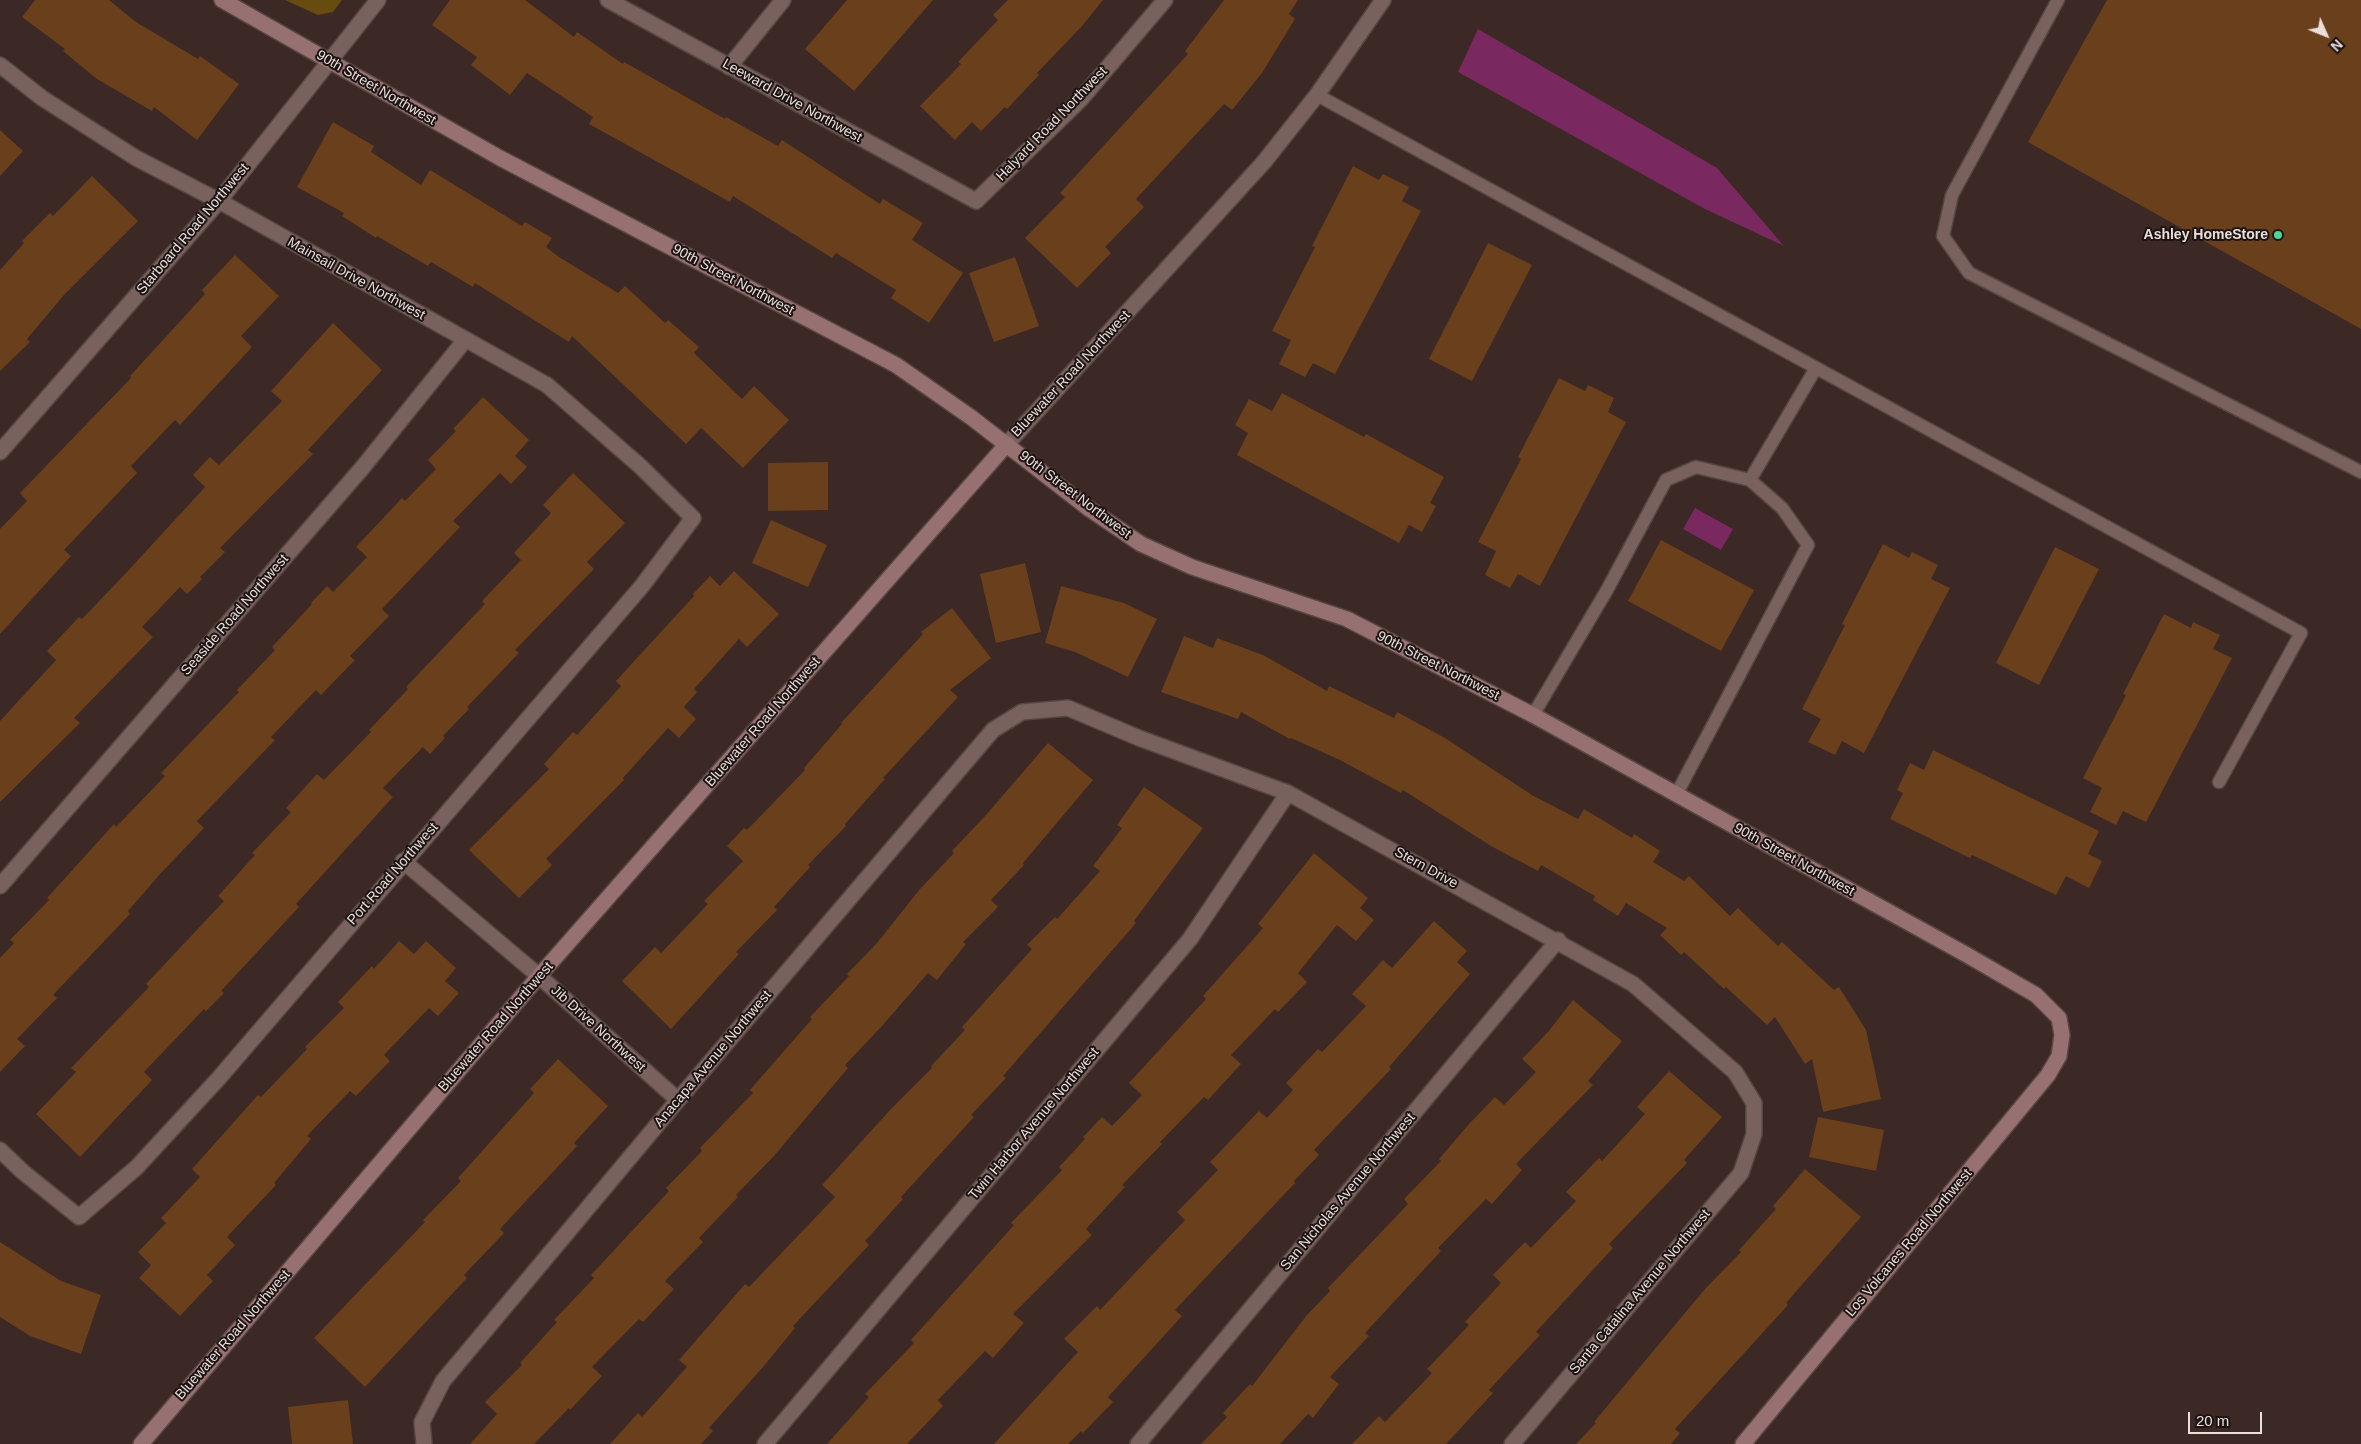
<!DOCTYPE html>
<style>
body{margin:0}
#map{position:relative;width:2361px;height:1444px;overflow:hidden;background:#3c2824;font-family:Helvetica,sans-serif}
canvas{display:block}
.north{position:absolute;left:2301px;top:10px;width:50px;height:50px;-webkit-text-stroke:4px #1c1412;paint-order:stroke;rotate:134deg;font-size:14px;font-weight:700;line-height:20px;text-align:center;color:#ebdedb}
.north::after{content:'';display:block;margin:auto;width:18px;height:22px;background:#ebdedb;clip-path:polygon(50% 0,100% 100%,50% 72%,0 100%)}
.scale{position:absolute;left:2188px;top:1412px;width:74px;height:22px;box-sizing:border-box;border:2px solid #ebdedb;border-top:0;padding-left:6px;font-size:15px;line-height:18px;white-space:nowrap;color:#ebdedb;-webkit-text-stroke:4px #1c1412;paint-order:stroke}
</style>
<div id="map">
<canvas width="2361" height="1444"></canvas>
<div class="north">N</div>
<div class="scale">20 m</div>
</div>
<script>
const ctx = document.querySelector('canvas').getContext('2d');
ctx.lineJoin = 'round';
function fillPath(path, color) { ctx.fillStyle = color; ctx.fill(path, 'evenodd'); }
const toPath = rows => new Path2D(rows.map(r => 'M' + r).join(''));
function strokePath(path, color, width, dash) { ctx.strokeStyle = color; ctx.lineWidth = width; ctx.lineCap = dash ? 'butt' : 'round'; ctx.setLineDash(dash || []); ctx.stroke(path); }
function write(font, color, halo, rows, align = 'center') {
  ctx.font = font + ' Helvetica,sans-serif'; ctx.lineWidth = 4; ctx.setLineDash([]); ctx.textBaseline = 'middle'; ctx.strokeStyle = halo; ctx.fillStyle = color; for (const [text, x, y, turn = 0] of rows) {
    ctx.save(); ctx.translate(x, y); ctx.rotate((+turn || 0) * Math.PI / 180); ctx.textAlign = isNaN(turn) ? turn : align; if (halo) ctx.strokeText(text, 0, 0); ctx.fillText(text, 0, 0); ctx.restore();
  }
}
const green = toPath([
 [285,0,342,0,333,12,318,15]
]);
const water = toPath([
 [1478,29,1717,168,1784,246,1705,209,1458,72],
 [1695,508,1733,529,1721,550,1683,529]
]);
const building = toPath([
 [35,0,109,0,136,22,198,59,200,56,239,84,197,140,154,107,152,111,97,79,63,51,65,49,22,17],
 [450,0,525,0,574,37,577,32,623,64,624,62,725,119,726,117,778,146,782,140,880,204,883,199,923,223,912,240,963,273,929,323,891,298,896,290,836,253,832,258,733,196,730,202,589,124,593,117,527,73,510,95,471,65,477,57,432,25],
 [847,0,933,0,854,91,805,49],
 [1008,0,1103,0,1082,26,1037,73,1039,75,1007,109,1005,107,981,131,972,122,955,140,920,106,961,64,958,62,998,20,993,15],
 [1224,0,1298,0,1289,14,1295,19,1262,73,1232,110,1224,104,1136,199,1144,207,1105,247,1111,253,1077,288,1025,238,1065,197,1060,193,1188,54,1185,51],
 [2107,0,2361,0,2361,329,2028,142],
 [333,122,374,146,371,152,421,185,430,170,522,226,525,222,552,238,546,247,559,257,618,293,625,286,665,323,668,320,699,347,694,353,742,399,754,386,789,420,743,468,701,428,686,444,572,336,569,342,475,283,473,287,431,262,428,266,377,236,376,238,342,216,344,213,297,187],
 [0,130,23,151,0,176],
 [1353,166,1379,180,1383,174,1409,187,1402,201,1421,211,1335,374,1313,363,1305,377,1279,364,1291,340,1272,331,1315,247,1312,246],
 [92,176,138,221,64,295,27,339,30,342,0,371,0,270,24,243,22,241,50,213,53,216],
 [1488,243,1532,265,1472,381,1429,359],
 [235,255,279,296,241,336,252,347,180,425,175,420,131,466,137,473,64,550,71,556,0,634,0,529,27,501,20,493,131,378,130,376,205,294,202,290],
 [1015,257,1039,326,994,342,969,273],
 [333,323,382,370,308,450,313,454,220,548,225,552,200,577,202,579,187,594,180,587,142,627,153,637,74,718,80,723,0,802,0,721,56,660,47,651,79,617,82,619,126,573,205,487,193,475,210,457,219,465,282,401,271,391],
 [1559,378,1585,391,1588,385,1614,398,1608,412,1626,422,1540,586,1518,574,1510,588,1485,575,1496,551,1478,542,1521,459,1518,457],
 [1282,393,1364,437,1366,434,1444,477,1430,503,1436,506,1422,532,1409,525,1399,543,1237,455,1248,433,1235,425,1249,399,1272,411],
 [483,397,529,440,515,456,527,467,511,484,500,473,453,521,460,527,382,609,389,616,350,656,355,660,321,695,316,690,271,737,275,740,197,821,204,828,161,873,128,911,130,914,53,995,57,998,17,1039,25,1046,0,1072,0,958,14,943,10,940,49,900,47,898,114,824,116,827,165,776,161,773,239,692,237,690,275,650,272,647,312,604,311,603,327,586,333,592,367,557,356,547,402,498,405,501,436,469,428,460,456,431,453,429],
 [828,462,828,510,768,511,768,463],
 [573,473,625,523,587,562,594,569,515,650,519,653,467,707,469,709,443,736,445,738,430,754,423,747,383,788,393,797,296,904,299,907,221,991,224,993,206,1011,204,1009,144,1072,152,1080,80,1157,36,1114,76,1072,71,1068,149,987,146,984,224,901,218,896,255,855,252,853,291,812,286,808,317,774,324,780,371,732,369,730,408,689,406,687,485,604,482,601,521,560,514,553,551,513,543,505],
 [771,520,827,545,808,587,752,563],
 [1661,540,1754,590,1721,651,1628,601],
 [1883,544,1909,558,1912,552,1938,565,1931,579,1950,588,1864,753,1842,741,1835,755,1808,742,1821,719,1802,709,1845,625,1842,624],
 [2055,547,2099,569,2039,685,1996,663],
 [1025,563,1041,632,996,643,980,574],
 [734,571,779,614,747,647,739,639,694,689,697,692,684,707,696,719,679,738,668,728,623,778,624,780,546,859,552,865,519,898,469,850,549,769,544,764,573,732,577,735,621,686,616,681,694,596,693,594,710,576,720,586],
 [1061,586,1124,603,1157,619,1128,677,1075,652,1045,643],
 [952,608,991,658,950,690,958,697,883,778,885,779,845,824,846,826,808,865,810,867,774,907,777,910,736,952,739,954,671,1029,622,981,655,947,661,953,708,904,704,901,743,861,727,846,744,828,747,830,805,770,804,768,842,724,841,723,923,634,921,632],
 [2164,614,2191,628,2193,622,2220,635,2213,649,2232,658,2146,822,2123,811,2116,825,2090,812,2102,788,2083,778,2126,695,2123,694],
 [1184,636,1213,648,1217,638,1263,655,1327,691,1329,686,1394,718,1397,712,1445,738,1532,795,1578,819,1584,809,1632,838,1634,834,1660,851,1653,862,1684,881,1689,876,1730,916,1738,908,1778,946,1782,942,1834,990,1839,987,1866,1030,1881,1099,1823,1112,1812,1059,1805,1064,1775,1017,1767,1025,1726,987,1724,989,1684,952,1681,955,1660,935,1667,928,1626,903,1618,916,1593,900,1595,896,1541,865,1538,871,1491,846,1403,790,1401,793,1340,760,1291,738,1290,739,1241,712,1238,719,1161,692],
 [1048,743,1093,780,1023,863,1024,865,991,900,998,907,963,942,966,944,937,980,928,973,882,1026,845,1065,848,1068,774,1156,736,1195,738,1197,699,1238,703,1242,665,1281,674,1289,643,1322,639,1319,592,1367,602,1376,570,1410,569,1408,534,1444,470,1444,497,1414,485,1402,522,1365,520,1363,557,1322,554,1320,594,1278,591,1275,669,1191,666,1188,702,1151,700,1148,753,1093,750,1090,812,1019,810,1017,849,976,847,974,877,943,920,889,954,853,952,851,986,815],
 [1933,750,2099,831,2088,854,2102,861,2089,888,2066,876,2056,895,1972,855,1970,858,1890,819,1903,793,1897,790,1910,763,1924,770],
 [1144,787,1203,828,1134,921,1136,923,1003,1076,1006,1078,971,1115,974,1117,901,1197,903,1199,865,1241,869,1245,793,1326,795,1328,763,1367,709,1428,713,1431,701,1444,610,1444,638,1413,642,1417,687,1367,679,1360,745,1284,749,1287,835,1197,822,1185,890,1110,932,1068,931,1066,965,1030,962,1027,1032,949,1027,945,1055,917,1057,919,1100,871,1093,866,1122,828,1117,825],
 [1314,853,1368,898,1360,908,1374,920,1356,941,1337,925,1298,973,1307,982,1278,1012,1275,1009,1231,1055,1241,1064,1208,1100,1204,1097,1160,1142,1162,1144,1122,1185,1125,1187,1086,1229,1092,1235,1013,1314,1024,1323,993,1358,985,1351,938,1400,943,1406,907,1444,827,1444,869,1397,865,1394,914,1343,911,1340,1014,1225,1011,1223,1062,1170,1059,1167,1085,1139,1083,1137,1102,1117,1112,1126,1142,1095,1129,1083,1206,999,1203,996,1263,928,1258,924],
 [1434,921,1467,951,1457,962,1470,974,1389,1067,1391,1069,1314,1150,1319,1155,1294,1181,1295,1183,1175,1310,1182,1316,1108,1397,1113,1402,1083,1433,1081,1431,1068,1444,994,1444,1078,1352,1064,1339,1097,1306,1100,1310,1185,1220,1177,1212,1218,1170,1210,1162,1259,1111,1267,1118,1293,1090,1286,1083,1318,1049,1322,1052,1366,1006,1352,994,1383,960,1392,968],
 [399,941,414,954,426,941,456,968,445,981,459,993,438,1016,429,1008,384,1055,390,1061,356,1096,350,1091,307,1136,311,1139,274,1183,276,1185,227,1237,235,1245,207,1275,213,1281,180,1316,139,1278,151,1265,138,1252,166,1223,161,1218,200,1177,192,1169,258,1095,261,1097,307,1049,305,1047,344,1008,338,1002,372,966,374,969],
 [1573,1000,1622,1041,1588,1081,1593,1085,1516,1164,1522,1170,1492,1204,1486,1199,1438,1248,1441,1251,1365,1333,1369,1336,1330,1377,1339,1384,1313,1418,1308,1414,1280,1444,1201,1444,1227,1417,1223,1413,1250,1384,1252,1386,1307,1315,1330,1291,1328,1288,1408,1204,1404,1199,1441,1161,1439,1159,1469,1124,1495,1097,1504,1105,1536,1072,1522,1059,1548,1032],
 [558,1059,608,1106,574,1143,577,1146,500,1229,504,1233,464,1275,467,1278,365,1387,314,1338,425,1222,423,1220,461,1181,458,1178,534,1093,530,1089],
 [1669,1071,1722,1117,1684,1160,1687,1163,1609,1244,1613,1248,1536,1332,1540,1335,1489,1390,1493,1393,1446,1444,1352,1444,1379,1416,1385,1422,1432,1373,1427,1369,1469,1325,1465,1322,1501,1283,1493,1275,1525,1242,1531,1248,1576,1201,1566,1192,1599,1158,1602,1161,1645,1114,1637,1107],
 [1818,1117,1884,1130,1876,1171,1809,1157],
 [1805,1169,1861,1217,1786,1303,1788,1305,1675,1429,1680,1433,1671,1444,1576,1444,1596,1423,1594,1422,1705,1289,1741,1252,1739,1250,1776,1209,1773,1206],
 [0,1242,61,1281,101,1295,81,1354,30,1336,0,1317],
 [348,1400,353,1444,292,1444,288,1407]
]);
const lane = toPath([
 [2058,0,1952,195,1943,236,1969,273,2361,472],
 [1317,95,2301,633,2219,782],
 [1750,480,1816,368],
 [1533,715,1607,590,1666,480,1696,467,1750,480,1782,508,1808,545,1676,795]
]);
const street = toPath([
 [608,0,976,201,1081,99,1165,0],
 [0,65,42,98,136,158,219,201,547,385,640,466,693,518,642,586,219,1078,137,1167,79,1217,23,1172,0,1150],
 [729,67,783,0],
 [1007,444,1264,162,1317,95,1383,0],
 [0,452,219,201,378,0],
 [403,861,539,976,678,1100],
 [0,886,363,467,465,340],
 [424,1444,422,1422,443,1381,678,1100,993,730,1022,712,1068,708,1139,738,1288,793,1633,984,1735,1072,1754,1103,1754,1134,1741,1173,1512,1444],
 [765,1444,1190,939,1288,793],
 [1138,1444,1558,940]
]);
const secondary = toPath([
 [222,0,500,158,896,365,972,418,1088,508,1141,544,1192,567,1347,619,1533,715,1967,955,2036,995,2059,1018,2062,1035,2059,1056,2048,1075,1743,1444],
 [141,1444,539,976,1007,444]
]);
const markers = [
 [2278,235,5,"#50d398"]
];
const streetNames = [
 ["90th Street Northwest",376,88,30],
 ["Leeward Drive Northwest",792,101,29],
 ["Halyard Road Northwest",1052,124,-46],
 ["Starboard Road Northwest",193,229,-50],
 ["Mainsail Drive Northwest",356,279,29],
 ["90th Street Northwest",733,280,28],
 ["Bluewater Road Northwest",1071,374,-47],
 ["90th Street Northwest",1075,495,37],
 ["Seaside Road Northwest",235,615,-49],
 ["90th Street Northwest",1438,666,27],
 ["Bluewater Road Northwest",763,722,-49],
 ["90th Street Northwest",1794,860,29],
 ["Stern Drive",1426,868,29],
 ["Port Road Northwest",393,874,-49],
 ["Bluewater Road Northwest",496,1027,-49],
 ["Jib Drive Northwest",598,1029,42],
 ["Anacapa Avenue Northwest",713,1059,-50],
 ["Twin Harbor Avenue Northwest",1034,1124,-50],
 ["San Nicholas Avenue Northwest",1348,1192,-50],
 ["Los Volcanes Road Northwest",1909,1243,-50],
 ["Santa Catalina Avenue Northwest",1640,1292,-50],
 ["Bluewater Road Northwest",233,1335,-49]
];
const poiNames = [
 ["Ashley HomeStore",2268,235]
];
fillPath(green, '#664c0f');
fillPath(water, '#792860');
fillPath(building, '#6a3f1b');
strokePath(lane, '#564643', 15);
strokePath(street, '#564643', 18);
strokePath(secondary, '#564643', 18);
strokePath(lane, '#79625d', 12);
strokePath(street, '#79625d', 15);
strokePath(secondary, '#977071', 15);
for (const [x, y, r, color] of markers) { const dot = new Path2D(); dot.arc(x, y, r, 0, 2 * Math.PI); ctx.fillStyle = color; ctx.fill(dot); strokePath(dot, '#1c1412', 2); }
write('14px', '#ebdedb', '#1c1412', streetNames);
write('bold 14px', '#ebdedb', '#1c1412', poiNames, 'right');
</script>
